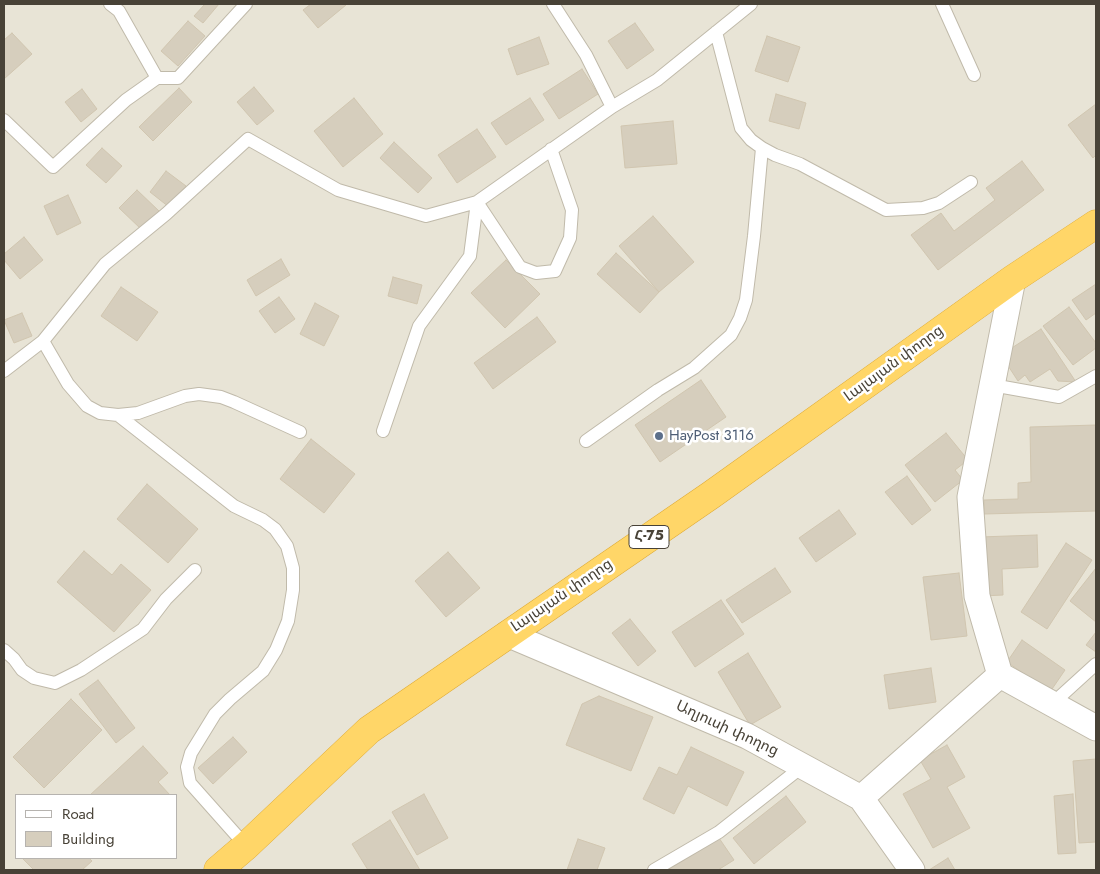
<!DOCTYPE html>
<meta charset="utf-8">
<style>
body{margin:0}
#map{position:relative;width:1100px;height:874px;overflow:hidden;background:#f4f1e8;font-family:Jost,sans-serif}
canvas{display:block}
.frame{position:absolute;inset:0;border:5px solid #484237;pointer-events:none}
.legend{position:absolute;left:15px;top:794px;width:162px;height:65px;box-sizing:border-box;background:#fff;border:1px solid #b6b3af;margin:0;padding:6px 9px;list-style:none;font-size:15px;color:#484237}
.legend li{display:flex;align-items:center;gap:10px;height:25px}
.legend b{width:25px;border:1px solid #b6b3af}
</style>
<div id="map">
<canvas width="1100" height="874"></canvas>
<div class="frame"></div>
<ul class="legend">
<li><b style="height:6px;background:#fff"></b>Road</li>
<li><b style="height:14px;background:#d6cebd"></b>Building</li>
</ul>
</div>
<script>
const ctx = document.querySelector('canvas').getContext('2d');
ctx.lineJoin = 'round';
function fillPath(path, color) { ctx.fillStyle = color; ctx.fill(path, 'evenodd'); }
const toPath = rows => new Path2D(rows.map(r => 'M' + r).join(''));
function strokePath(path, color, width, dash) { ctx.strokeStyle = color; ctx.lineWidth = width; ctx.lineCap = dash ? 'butt' : 'round'; ctx.setLineDash(dash || []); ctx.stroke(path); }
function write(font, color, halo, rows, align = 'center') {
  ctx.font = font + ' Jost,"Noto Sans Armenian",sans-serif'; ctx.lineWidth = 5; ctx.setLineDash([]); ctx.textBaseline = 'middle'; ctx.strokeStyle = halo; ctx.fillStyle = color; for (const [text, x, y, turn = 0] of rows) {
    ctx.save(); ctx.translate(x, y); ctx.rotate((+turn || 0) * Math.PI / 180); ctx.textAlign = isNaN(turn) ? turn : align; if (halo) ctx.strokeText(text, 0, 0); ctx.fillText(text, 0, 0); ctx.restore();
  }
}
const residential = toPath([
 [4,4,1096,4,1096,870,4,870],
 [16,795,176,795,176,858,16,858]
]);
const building = toPath([
 [205,4,219,4,203,23,194,16,205,4],
 [311,4,345,4,346,5,318,28,303,10,311,4],
 [188,21,205,36,178,66,161,51,188,21],
 [635,23,654,50,627,69,608,41,635,23],
 [12,33,32,54,4,79,4,40,12,33],
 [767,36,800,47,788,82,755,71,767,36],
 [539,37,549,64,517,75,508,49,539,37],
 [582,69,598,94,559,119,543,94,582,69],
 [254,87,274,111,257,125,237,102,254,87],
 [179,88,192,102,153,141,139,127,179,88],
 [82,89,97,109,81,122,65,102,82,89],
 [776,94,806,103,799,129,769,121,776,94],
 [354,98,383,134,343,167,314,131,354,98],
 [530,98,544,120,506,145,491,123,530,98],
 [1096,104,1096,155,1093,158,1068,125,1096,104],
 [673,121,677,164,625,168,621,126,673,121],
 [477,129,496,157,457,183,438,155,477,129],
 [394,142,432,178,418,193,380,158,394,142],
 [102,148,122,166,106,183,86,165,102,148],
 [1022,161,1044,190,938,270,911,235,941,213,954,231,995,200,986,188,1022,161],
 [166,171,186,186,169,207,150,192,166,171],
 [137,190,159,211,141,229,119,208,137,190],
 [68,195,81,223,57,235,44,206,68,195],
 [653,216,694,262,659,292,619,246,653,216],
 [24,237,43,260,20,279,4,260,4,254,24,237],
 [616,253,659,292,640,313,597,274,616,253],
 [281,259,290,275,256,296,247,280,281,259],
 [506,260,540,294,505,328,471,293,506,260],
 [393,277,422,285,417,304,388,296,393,277],
 [1096,284,1096,313,1086,320,1072,300,1096,284],
 [121,287,158,312,137,341,101,316,121,287],
 [279,297,295,319,275,333,259,311,279,297],
 [315,303,339,316,324,346,300,334,315,303],
 [1069,307,1096,343,1096,348,1073,365,1043,326,1069,307],
 [22,313,32,336,14,343,4,320,22,313],
 [537,317,556,342,493,389,474,363,537,317],
 [1041,329,1076,382,1058,381,1050,369,1030,382,1025,375,1018,381,1001,355,1041,329],
 [701,380,726,417,660,462,635,425,701,380],
 [1096,425,1096,511,984,514,984,500,1018,499,1018,483,1031,482,1030,427,1096,425],
 [946,433,968,460,955,470,963,480,935,502,905,465,946,433],
 [311,439,355,474,324,513,280,479,311,439],
 [907,476,931,510,912,525,885,492,907,476],
 [147,484,198,529,168,563,117,519,147,484],
 [839,510,856,534,816,562,799,538,839,510],
 [1037,535,1038,567,1002,569,1003,595,982,596,980,537,1037,535],
 [1066,543,1092,560,1047,629,1021,612,1066,543],
 [84,551,112,575,121,564,151,590,114,632,57,582,84,551],
 [448,552,480,588,446,617,415,581,448,552],
 [775,568,791,592,742,623,726,600,775,568],
 [1096,568,1096,622,1070,601,1096,568],
 [959,573,967,636,931,640,923,577,959,573],
 [721,600,744,634,695,667,672,632,721,600],
 [630,619,656,651,638,666,612,633,630,619],
 [1096,632,1096,652,1086,645,1096,632],
 [1022,640,1065,670,1050,692,1007,662,1022,640],
 [748,653,781,707,750,725,718,672,748,653],
 [931,668,936,702,889,709,884,675,931,668],
 [98,680,135,728,116,743,79,694,98,680],
 [599,696,653,717,631,771,566,745,582,704,599,696],
 [71,699,102,730,44,788,13,757,71,699],
 [233,737,247,752,213,784,198,768,233,737],
 [947,745,965,777,947,787,970,828,933,848,903,794,931,779,920,760,947,745],
 [143,746,168,773,158,782,170,795,90,795,143,746],
 [691,747,744,772,727,806,688,786,674,814,643,799,659,767,677,775,691,747],
 [1096,759,1096,842,1079,843,1073,761,1096,759],
 [424,794,448,838,417,855,392,812,424,794],
 [1073,794,1076,853,1058,854,1054,796,1073,794],
 [786,796,806,822,754,864,733,838,786,796],
 [390,820,420,870,368,870,352,844,390,820],
 [719,838,734,860,718,870,668,870,719,838],
 [578,839,605,848,597,870,567,870,578,839],
 [22,858,89,858,92,861,82,870,34,870,22,858],
 [948,858,955,870,929,870,948,858]
]);
const lane = toPath([
 [110,4,119,11,157,78],
 [553,4,586,55,612,107],
 [942,4,974,75],
 [716,32,741,128,751,140,762,148,775,155,800,164,886,210,923,208,939,203,971,182],
 [4,120,53,167,126,100,157,78,178,78,246,4],
 [477,202,520,267,536,273,555,271,570,238,572,210,551,149],
 [43,341,68,384,87,406,100,413,118,415,138,413,185,396,199,394,221,397,234,402,300,432],
 [4,371,43,341,105,264,166,214,248,139,338,190,426,216,477,202,612,107,657,80,751,4],
 [992,385,1059,397,1096,376],
 [118,415,234,506,263,520,275,529,287,546,293,568,293,590,288,621,276,650,263,671,230,699,215,714,191,753,187,767,190,783,246,846],
 [383,431,419,326,470,256,477,202],
 [586,441,658,390,694,368,731,335,740,318,746,300,754,236,762,148],
 [4,650,14,659,22,670,34,678,55,683,81,670,143,629,166,599,195,570],
 [1052,704,1096,664],
 [654,870,719,832,803,766]
]);
const street = toPath([
 [1013,279,970,497,977,596,1000,675,1096,728],
 [507,634,747,736,861,798,912,870],
 [861,798,1000,675]
]);
const highway = toPath([
 [218,870,246,846,369,730,711,495,1013,279,1096,224]
]);
const markers = [
 [659,436,5,"#5c6f8a"]
];
const shields = [
 [649,537,40]
];
const shieldNames = [
 ["Հ-75",649,537]
];
const streetNames = [
 ["Լալայան փողոց",894,364,-36],
 ["Լալայան փողոց",562,596,-34],
 ["Աղյուսի փողոց",727,729,25]
];
const serviceNames = [
 ["HayPost 3116",669,436]
];
fillPath(residential, '#e8e4d6');
fillPath(building, '#d6cebd');
strokePath(building, '#d1c6b0', 1);
strokePath(lane, '#c0baaa', 14);
strokePath(street, '#c0baaa', 27);
strokePath(highway, '#dfab37', 29);
strokePath(lane, '#fff', 12);
strokePath(street, '#fff', 25);
strokePath(highway, '#ffd668', 28);
for (const [x, y, r, color] of markers) { const dot = new Path2D(); dot.arc(x, y, r, 0, 2 * Math.PI); ctx.fillStyle = color; ctx.fill(dot); strokePath(dot, '#fff', 2); }
for (const [x, y, w] of shields) { const box = new Path2D(); box.roundRect(x - w / 2, y - 11.5, w, 23, 4); ctx.fillStyle = '#fff'; ctx.fill(box); strokePath(box, '#484237', 1); }
write('bold 14px', '#484237', null, shieldNames);
write('15px', '#484237', '#fff', streetNames);
write('15px', '#4e5e75', '#fff', serviceNames, 'left');
</script>
